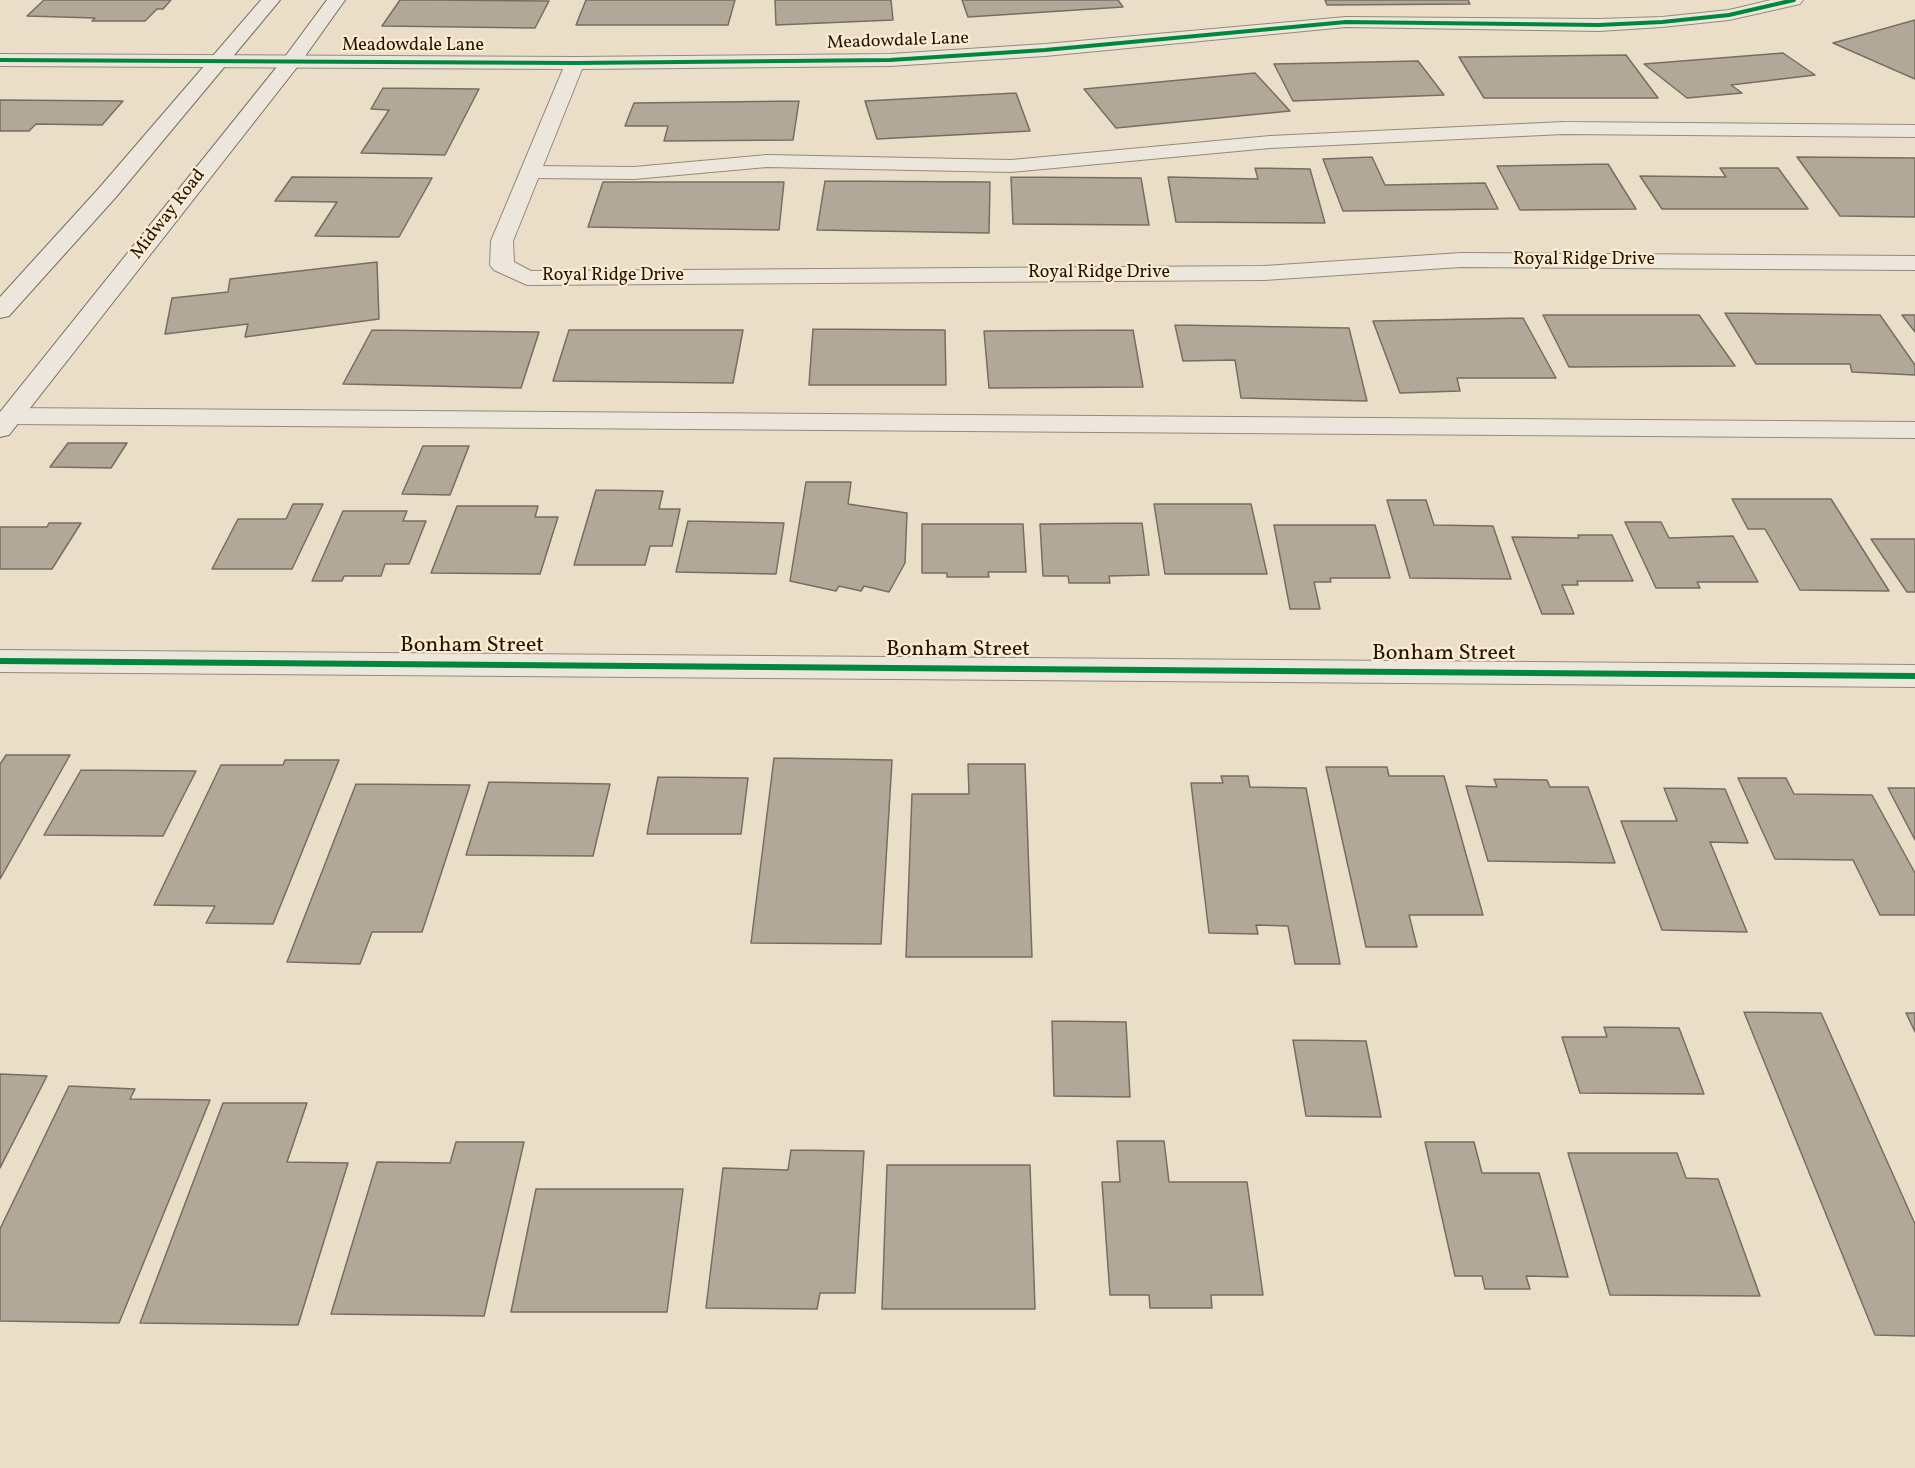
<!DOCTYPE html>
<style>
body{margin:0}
canvas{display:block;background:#eadec8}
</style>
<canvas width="1915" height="1468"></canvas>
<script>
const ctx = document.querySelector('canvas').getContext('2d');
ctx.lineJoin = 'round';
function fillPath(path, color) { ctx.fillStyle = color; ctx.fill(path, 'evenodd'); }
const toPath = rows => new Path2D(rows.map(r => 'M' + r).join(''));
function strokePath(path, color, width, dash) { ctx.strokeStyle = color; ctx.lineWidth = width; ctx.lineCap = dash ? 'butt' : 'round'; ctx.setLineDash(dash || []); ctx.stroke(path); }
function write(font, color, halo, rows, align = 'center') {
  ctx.font = font + ' Vollkorn,serif'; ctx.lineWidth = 4.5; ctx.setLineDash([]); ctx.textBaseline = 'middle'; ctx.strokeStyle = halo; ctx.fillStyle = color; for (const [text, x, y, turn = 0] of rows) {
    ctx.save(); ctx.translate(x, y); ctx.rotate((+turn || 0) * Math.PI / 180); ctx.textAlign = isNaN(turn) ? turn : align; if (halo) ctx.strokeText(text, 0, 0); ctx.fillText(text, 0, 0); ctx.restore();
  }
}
const building = toPath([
 [44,0,171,0,163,9,157,9,145,21,92,21,95,18,27,16,44,0],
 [400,0,433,0,549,1,535,28,382,26,400,0],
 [586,0,735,0,728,25,576,25,586,0],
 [775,0,891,0,893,20,776,25,775,0],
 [962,0,1118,0,1123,7,968,17,962,0],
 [1325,0,1468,0,1470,4,1327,5,1325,0],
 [1915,20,1915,79,1833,43,1915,20],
 [1783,53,1815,75,1731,85,1742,93,1687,98,1644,64,1783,53],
 [1626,55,1658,98,1484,98,1459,57,1626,55],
 [1418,61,1444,95,1293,101,1274,64,1418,61],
 [1255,73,1290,111,1116,128,1084,89,1255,73],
 [383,88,479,89,445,155,361,153,389,110,371,109,383,88],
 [1016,93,1030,131,877,139,865,101,1016,93],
 [0,100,123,101,102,125,36,124,29,131,0,131,0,100],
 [799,101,793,140,664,141,668,126,625,126,634,103,799,101],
 [1372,157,1385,185,1485,183,1498,209,1343,211,1323,159,1372,157],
 [1797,157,1915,158,1915,217,1840,216,1797,157],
 [1608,164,1636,209,1520,210,1497,166,1608,164],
 [1255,168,1310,169,1325,223,1176,222,1168,177,1258,179,1255,168],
 [1720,168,1778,168,1808,209,1662,209,1640,176,1726,177,1720,168],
 [292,177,432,178,399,237,315,236,337,202,275,201,292,177],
 [1011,177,1141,178,1149,225,1013,224,1011,177],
 [825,181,990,182,989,233,817,230,825,181],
 [603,182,784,182,779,230,588,227,603,182],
 [377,262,379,319,245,337,248,324,165,334,172,298,228,292,230,279,377,262],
 [1725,313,1880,315,1915,365,1915,375,1852,372,1850,364,1756,364,1725,313],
 [1543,315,1699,315,1735,366,1569,367,1543,315],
 [1902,315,1915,315,1915,332,1902,315],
 [1523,318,1556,378,1457,378,1460,391,1400,393,1373,321,1523,318],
 [1175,325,1349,328,1367,401,1241,398,1235,360,1183,361,1175,325],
 [813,329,945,330,946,385,809,385,813,329],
 [372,330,539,332,521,388,343,384,372,330],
 [569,330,743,330,733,383,553,381,569,330],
 [1133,330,1143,387,989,388,984,331,1133,330],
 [68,443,127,443,111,468,50,467,68,443],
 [423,446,469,446,450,495,402,494,423,446],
 [806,482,851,482,848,504,907,513,905,563,889,592,864,586,861,591,839,586,836,591,790,581,806,482],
 [596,490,663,491,659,509,680,509,672,546,650,546,645,565,574,565,596,490],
 [1732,499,1831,499,1889,591,1800,590,1765,529,1748,529,1732,499],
 [1387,500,1426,500,1434,525,1493,526,1511,579,1410,578,1387,500],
 [293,504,323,504,292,569,212,569,238,519,286,519,293,504],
 [1154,504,1251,504,1267,574,1165,574,1154,504],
 [457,506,538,506,535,517,558,517,540,574,431,573,457,506],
 [343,511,407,511,403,521,426,521,409,564,385,564,381,576,344,576,342,581,312,581,343,511],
 [688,521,784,523,776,574,676,572,688,521],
 [1625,522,1661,522,1669,538,1733,536,1758,582,1697,582,1700,588,1656,588,1625,522],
 [49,523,81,523,52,569,0,569,0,527,47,527,49,523],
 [1142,523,1149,575,1109,576,1110,583,1069,583,1068,576,1043,576,1040,524,1142,523],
 [922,524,1023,524,1026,572,988,572,989,577,947,577,947,573,922,573,922,524],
 [1274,525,1375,525,1390,578,1330,578,1331,582,1314,582,1320,609,1290,609,1274,525],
 [1578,535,1612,535,1633,581,1577,581,1578,585,1562,585,1574,614,1542,614,1512,537,1579,538,1578,535],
 [1871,539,1915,539,1915,592,1907,592,1871,539],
 [6,755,70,755,0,879,0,764,6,755],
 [774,758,892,760,881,944,751,943,774,758],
 [285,760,339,760,273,924,206,923,215,906,154,905,221,765,283,765,285,760],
 [968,764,1025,764,1032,957,906,957,912,794,969,794,968,764],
 [1326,767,1387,767,1389,776,1444,776,1483,915,1409,915,1417,947,1366,947,1326,767],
 [81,770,196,771,163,836,44,835,81,770],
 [1221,776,1248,776,1250,787,1306,788,1340,964,1295,964,1288,926,1256,925,1258,934,1209,933,1191,783,1223,783,1221,776],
 [658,777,748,778,741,834,647,834,658,777],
 [1738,778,1786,778,1794,794,1872,795,1915,873,1915,915,1880,915,1853,860,1775,859,1738,778],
 [1494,779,1547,780,1550,787,1588,787,1615,863,1488,861,1466,786,1497,787,1494,779],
 [489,782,610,784,593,856,466,855,489,782],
 [356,784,470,785,422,932,372,932,360,964,287,962,356,784],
 [1664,788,1725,789,1748,843,1710,842,1747,932,1662,930,1621,821,1677,821,1664,788],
 [1888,788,1915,788,1915,840,1888,788],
 [1744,1012,1821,1013,1915,1224,1915,1336,1875,1335,1744,1012],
 [1906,1013,1915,1013,1915,1032,1906,1013],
 [1052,1021,1126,1022,1130,1097,1054,1096,1052,1021],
 [1604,1027,1679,1028,1704,1094,1580,1093,1562,1037,1607,1037,1604,1027],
 [1293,1040,1366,1041,1381,1117,1306,1116,1293,1040],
 [0,1074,47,1076,0,1168,0,1074],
 [69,1086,135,1089,130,1099,210,1100,119,1323,0,1321,0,1229,69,1086],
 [223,1103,307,1103,287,1162,348,1163,298,1325,140,1323,223,1103],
 [1117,1141,1164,1141,1169,1182,1247,1182,1263,1295,1211,1295,1212,1308,1150,1308,1149,1295,1110,1295,1102,1182,1120,1182,1117,1141],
 [456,1142,524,1142,484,1316,331,1314,377,1162,450,1163,456,1142],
 [1425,1142,1474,1142,1482,1173,1539,1173,1568,1277,1526,1276,1530,1289,1485,1289,1482,1276,1455,1276,1425,1142],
 [791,1150,864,1151,855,1293,820,1293,817,1309,706,1308,723,1168,788,1170,791,1150],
 [1568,1153,1677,1153,1686,1178,1718,1179,1760,1296,1610,1295,1568,1153],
 [887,1165,1030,1165,1035,1309,882,1309,887,1165],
 [536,1189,683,1189,667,1312,511,1312,536,1189]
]);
const lane = toPath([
 [1564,122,1915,125,1915,137,1564,134,1270,148,1011,172,767,167,634,179,530,178,523,176,520,172,523,168,530,166,634,167,767,155,1011,160,1270,136,1564,122],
 [10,408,1915,422,1915,438,10,424,1,421,1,411,10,408]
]);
const street = toPath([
 [1771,0,1803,0,1800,4,1729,20,1662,27,1599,31,1346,27,1045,56,890,66,582,69,513,241,514,262,531,271,1264,266,1461,253,1915,256,1915,270,1461,267,1264,280,527,285,494,270,490,265,491,241,563,69,0,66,0,54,575,57,890,54,1045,44,1346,17,1599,19,1662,17,1729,10,1771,0],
 [0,650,1915,665,1915,687,0,672,0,650]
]);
const secondary = toPath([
 [261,0,280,0,116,197,9,316,0,318,0,297,100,187,261,0],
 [327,0,345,0,298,66,9,435,0,437,0,412,284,58,327,0]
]);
const cyclewayFar1 = toPath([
 [0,60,575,63,890,60,1045,50,1346,22,1599,25,1662,22,1729,15,1794,0]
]);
const cycleway = toPath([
 [0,661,1915,676]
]);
const farStreetnames = [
 ["Meadowdale Lane",898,42,-2],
 ["Meadowdale Lane",413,47],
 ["Midway Road",169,215,-52],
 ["Royal Ridge Drive",1584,261],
 ["Royal Ridge Drive",1099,274],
 ["Royal Ridge Drive",613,277]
];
const streetNames = [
 ["Bonham Street",472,647],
 ["Bonham Street",958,651],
 ["Bonham Street",1444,655]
];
fillPath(building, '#b1a898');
strokePath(building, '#766e61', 1.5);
strokePath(lane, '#938a7b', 2);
strokePath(street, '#938a7b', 2);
strokePath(secondary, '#766e61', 2);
fillPath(lane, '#ede6dc');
fillPath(street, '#ede6dc');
fillPath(secondary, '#ede6dc');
strokePath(cyclewayFar1, '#00873e', 4);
strokePath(cycleway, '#00873e', 6);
write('18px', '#241300', '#fbecd2', farStreetnames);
write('22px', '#241300', '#fbecd2', streetNames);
</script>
